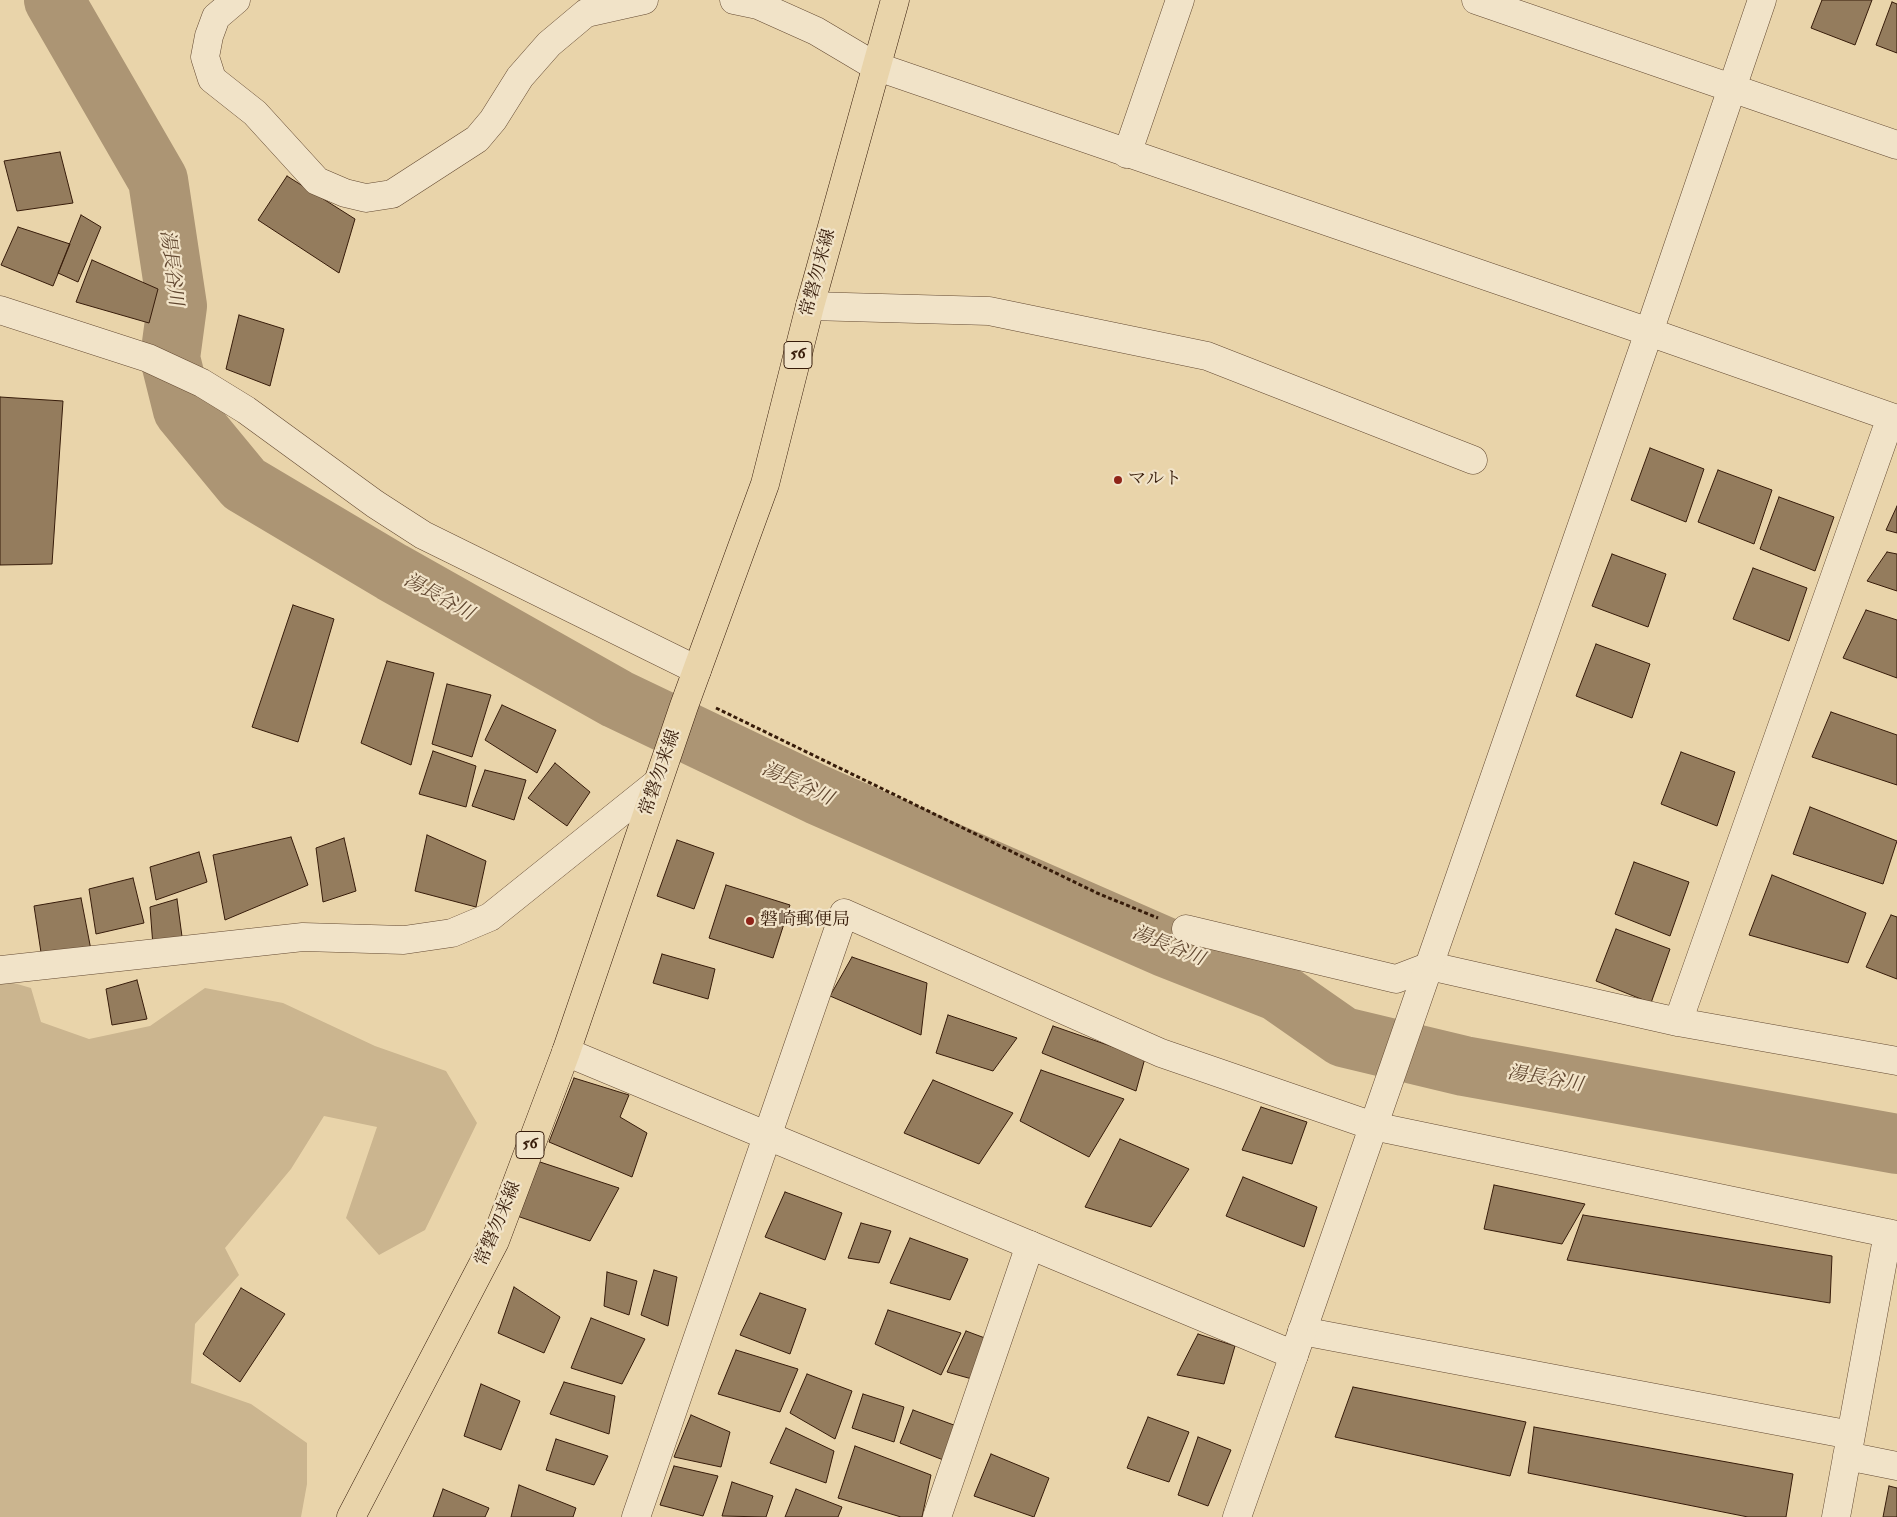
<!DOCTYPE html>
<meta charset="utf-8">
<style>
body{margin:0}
canvas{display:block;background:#e9d4aa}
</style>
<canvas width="1897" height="1517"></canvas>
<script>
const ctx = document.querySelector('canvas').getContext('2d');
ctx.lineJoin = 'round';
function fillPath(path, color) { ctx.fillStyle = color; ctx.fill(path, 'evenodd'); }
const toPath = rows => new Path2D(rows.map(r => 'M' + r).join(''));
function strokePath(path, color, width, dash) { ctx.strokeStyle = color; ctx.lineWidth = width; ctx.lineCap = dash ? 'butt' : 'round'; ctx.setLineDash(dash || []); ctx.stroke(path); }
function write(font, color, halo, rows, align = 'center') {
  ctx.font = font + ' "IM FELL Double Pica","Noto Serif JP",serif'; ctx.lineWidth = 4.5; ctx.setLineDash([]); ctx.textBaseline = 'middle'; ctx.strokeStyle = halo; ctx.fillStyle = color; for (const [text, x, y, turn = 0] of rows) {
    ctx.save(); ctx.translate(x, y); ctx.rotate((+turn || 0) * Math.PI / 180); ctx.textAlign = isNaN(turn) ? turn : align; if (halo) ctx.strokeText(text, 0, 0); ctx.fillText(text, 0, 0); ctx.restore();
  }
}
const green = toPath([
 [0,979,31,988,41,1022,89,1039,150,1026,205,988,283,1003,375,1046,446,1071,477,1123,425,1230,379,1255,346,1218,377,1127,324,1116,291,1169,225,1248,239,1275,195,1324,191,1383,251,1404,307,1443,307,1484,301,1517,0,1517]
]);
const river = toPath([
 [54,0,158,180,177,306,170,358,183,410,244,484,392,572,617,699,818,795,1165,947,1277,991,1343,1037,1464,1066,1897,1144]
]);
const building = toPath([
 [1822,0,1872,0,1855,45,1811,28,1822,0],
 [1892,2,1897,4,1897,53,1876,45,1892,2],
 [60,152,73,203,17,211,4,161,60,152],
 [287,176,355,219,339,273,258,220,287,176],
 [81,215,101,227,78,282,58,273,81,215],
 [18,227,70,244,53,286,1,265,18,227],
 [92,260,158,289,149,323,76,302,92,260],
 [239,315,284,329,270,386,226,369,239,315],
 [0,397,63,401,52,564,0,565,0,397],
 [1650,448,1704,469,1686,522,1631,500,1650,448],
 [1718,470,1772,490,1754,544,1698,522,1718,470],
 [1779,497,1834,517,1815,571,1760,549,1779,497],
 [1897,506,1897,533,1886,530,1897,506],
 [1887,552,1897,554,1897,591,1867,581,1887,552],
 [1612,554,1666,574,1648,627,1592,606,1612,554],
 [1753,568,1807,588,1789,641,1733,619,1753,568],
 [293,605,334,619,298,742,252,727,293,605],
 [1866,610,1897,620,1897,678,1843,658,1866,610],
 [1596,644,1650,664,1632,718,1576,696,1596,644],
 [387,661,434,673,411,765,361,743,387,661],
 [447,684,491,695,472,757,432,744,447,684],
 [502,705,556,730,537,773,485,740,502,705],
 [1831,712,1897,735,1897,785,1812,757,1831,712],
 [433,751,476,766,466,807,419,794,433,751],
 [1681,752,1735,772,1717,826,1661,804,1681,752],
 [555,763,590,792,567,826,528,798,555,763],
 [485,770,526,780,514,820,472,806,485,770],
 [1810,807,1897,841,1883,884,1793,854,1810,807],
 [427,835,486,861,476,907,415,891,427,835],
 [291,837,308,885,225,920,213,855,291,837],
 [344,838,356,891,323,902,316,848,344,838],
 [677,840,714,853,694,909,657,896,677,840],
 [199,852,207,882,156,900,150,867,199,852],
 [1634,862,1689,882,1670,936,1615,914,1634,862],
 [1772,875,1866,913,1848,963,1749,935,1772,875],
 [133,878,144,923,96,934,89,889,133,878],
 [726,885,790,905,773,958,709,938,726,885],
 [81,898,91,950,42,959,34,906,81,898],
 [177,899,183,944,153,946,150,907,177,899],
 [1891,915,1897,917,1897,979,1866,967,1891,915],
 [1616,929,1670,949,1651,1003,1596,981,1616,929],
 [662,954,715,969,708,999,653,983,662,954],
 [852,957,927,983,921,1035,830,996,852,957],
 [137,980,147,1019,112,1025,106,989,137,980],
 [948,1015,1017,1038,993,1071,936,1053,948,1015],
 [1053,1026,1145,1058,1136,1091,1042,1053,1053,1026],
 [1041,1070,1124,1099,1089,1157,1020,1121,1041,1070],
 [574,1078,629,1095,620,1117,647,1133,632,1177,549,1142,574,1078],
 [933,1080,1013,1113,979,1164,904,1133,933,1080],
 [1261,1107,1307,1122,1292,1164,1242,1150,1261,1107],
 [1120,1139,1189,1169,1151,1227,1085,1207,1120,1139],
 [537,1161,619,1188,590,1241,517,1216,537,1161],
 [1243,1177,1317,1207,1304,1247,1226,1216,1243,1177],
 [1494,1185,1585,1204,1562,1244,1484,1229,1494,1185],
 [785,1192,842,1213,825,1260,765,1237,785,1192],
 [1583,1215,1832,1256,1830,1303,1567,1260,1583,1215],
 [861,1223,891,1231,879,1263,848,1258,861,1223],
 [910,1238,968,1259,950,1300,890,1283,910,1238],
 [654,1270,677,1277,668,1326,641,1315,654,1270],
 [607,1272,637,1281,629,1315,604,1306,607,1272],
 [514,1287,560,1317,544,1353,498,1333,514,1287],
 [241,1288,285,1314,240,1382,203,1354,241,1288],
 [760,1293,806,1309,790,1354,740,1335,760,1293],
 [888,1310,961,1333,941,1375,875,1344,888,1310],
 [591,1318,645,1339,622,1384,571,1368,591,1318],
 [966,1331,993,1341,979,1381,947,1372,966,1331],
 [1198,1334,1235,1346,1224,1384,1177,1375,1198,1334],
 [736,1350,798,1369,780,1412,718,1394,736,1350],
 [807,1374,852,1391,835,1439,790,1413,807,1374],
 [564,1382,615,1396,609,1434,550,1414,564,1382],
 [481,1384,520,1401,501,1450,464,1436,481,1384],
 [1353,1387,1526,1422,1510,1476,1335,1437,1353,1387],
 [863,1394,904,1407,894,1442,852,1428,863,1394],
 [913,1410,962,1428,951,1463,900,1443,913,1410],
 [691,1415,730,1432,721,1467,674,1457,691,1415],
 [1148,1417,1189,1432,1169,1482,1127,1468,1148,1417],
 [1534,1427,1793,1474,1786,1517,1748,1517,1528,1473,1534,1427],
 [786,1428,834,1451,826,1483,770,1463,786,1428],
 [1198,1437,1231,1450,1208,1506,1178,1495,1198,1437],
 [556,1439,608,1456,594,1485,546,1470,556,1439],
 [855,1446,931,1475,922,1517,901,1517,838,1498,855,1446],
 [991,1454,1049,1478,1034,1517,974,1496,991,1454],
 [674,1466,718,1476,703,1516,660,1505,674,1466],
 [732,1482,773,1496,766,1517,722,1516,732,1482],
 [519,1485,576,1508,573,1517,511,1517,519,1485],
 [1889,1486,1897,1488,1897,1517,1883,1517,1889,1486],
 [443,1489,489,1508,485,1517,433,1517,443,1489],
 [796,1489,842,1507,838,1517,785,1517,796,1489]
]);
const path = toPath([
 [716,708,1097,893,1158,918]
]);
const minor = toPath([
 [236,0,216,17,209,36,205,57,212,79,255,113,317,181,345,193,366,198,392,194,477,139,493,120,520,77,549,44,586,13,644,0],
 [734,0,758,5,816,31,875,66],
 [1476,0,1897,145],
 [1762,0,1649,332,1897,419],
 [1127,154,1180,0],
 [810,306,989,311,1207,356,1473,460],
 [1186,929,1396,979,1430,966,1678,1022,1897,1061],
 [0,970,303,937,404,940,452,933,490,917,657,783],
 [1678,1022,1891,417],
 [1302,1331,1851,1435],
 [1847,1456,1897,1466],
 [636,1517,844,913,1161,1053,1373,1126,1897,1235],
 [937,1517,1030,1245],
 [1237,1517,1294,1355],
 [1836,1517,1888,1233]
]);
const tertiary = toPath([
 [0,310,148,358,202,383,246,410,375,504,423,535,697,670],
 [566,1052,1294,1355,1649,332,875,66]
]);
const primary = toPath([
 [351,1517,495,1241,566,1052,684,706,765,484,810,306,895,0]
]);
const markers = [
 [1118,480,5,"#8f2418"],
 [750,921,5,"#8f2418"]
];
const shields = [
 [798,355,28],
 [530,1145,28]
];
const shieldNames = [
 ["56",798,355],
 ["56",530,1145]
];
const streetNames = [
 ["常磐勿来線",819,273,-75],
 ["常磐勿来線",661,773,-71],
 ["常磐勿来線",499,1224,-67]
];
const poiNames = [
 ["マルト",1128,480],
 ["磐崎郵便局",760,921]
];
const waterNames = [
 ["湯長谷川",170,268,83],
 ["湯長谷川",438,598,29],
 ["湯長谷川",797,785,25],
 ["湯長谷川",1168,947,22],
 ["湯長谷川",1545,1080,10]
];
fillPath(green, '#cbb58f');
strokePath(river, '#ac9574', 60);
fillPath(building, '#947c5d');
strokePath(building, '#371c0a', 1);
strokePath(minor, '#644a32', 29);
strokePath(tertiary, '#644a32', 29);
strokePath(primary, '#371c0a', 29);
strokePath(path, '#371c0a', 3, [4, 2.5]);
strokePath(minor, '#f1e3c8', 28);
strokePath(tertiary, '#f1e3c8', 28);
strokePath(primary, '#e9d4aa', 28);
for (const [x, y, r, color] of markers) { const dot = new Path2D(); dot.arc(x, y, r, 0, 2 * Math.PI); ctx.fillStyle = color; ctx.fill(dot); strokePath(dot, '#f1e3c8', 2); }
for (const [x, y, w] of shields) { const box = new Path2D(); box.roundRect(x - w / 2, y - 13.5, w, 27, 4); ctx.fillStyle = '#f1e3c8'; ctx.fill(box); strokePath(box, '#371c0a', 1); }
write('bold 16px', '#371c0a', null, shieldNames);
write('18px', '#371c0a', '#f1e3c8', streetNames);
write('18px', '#371c0a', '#f1e3c8', poiNames, 'left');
write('italic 19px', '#60462f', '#f1e3c8', waterNames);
</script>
